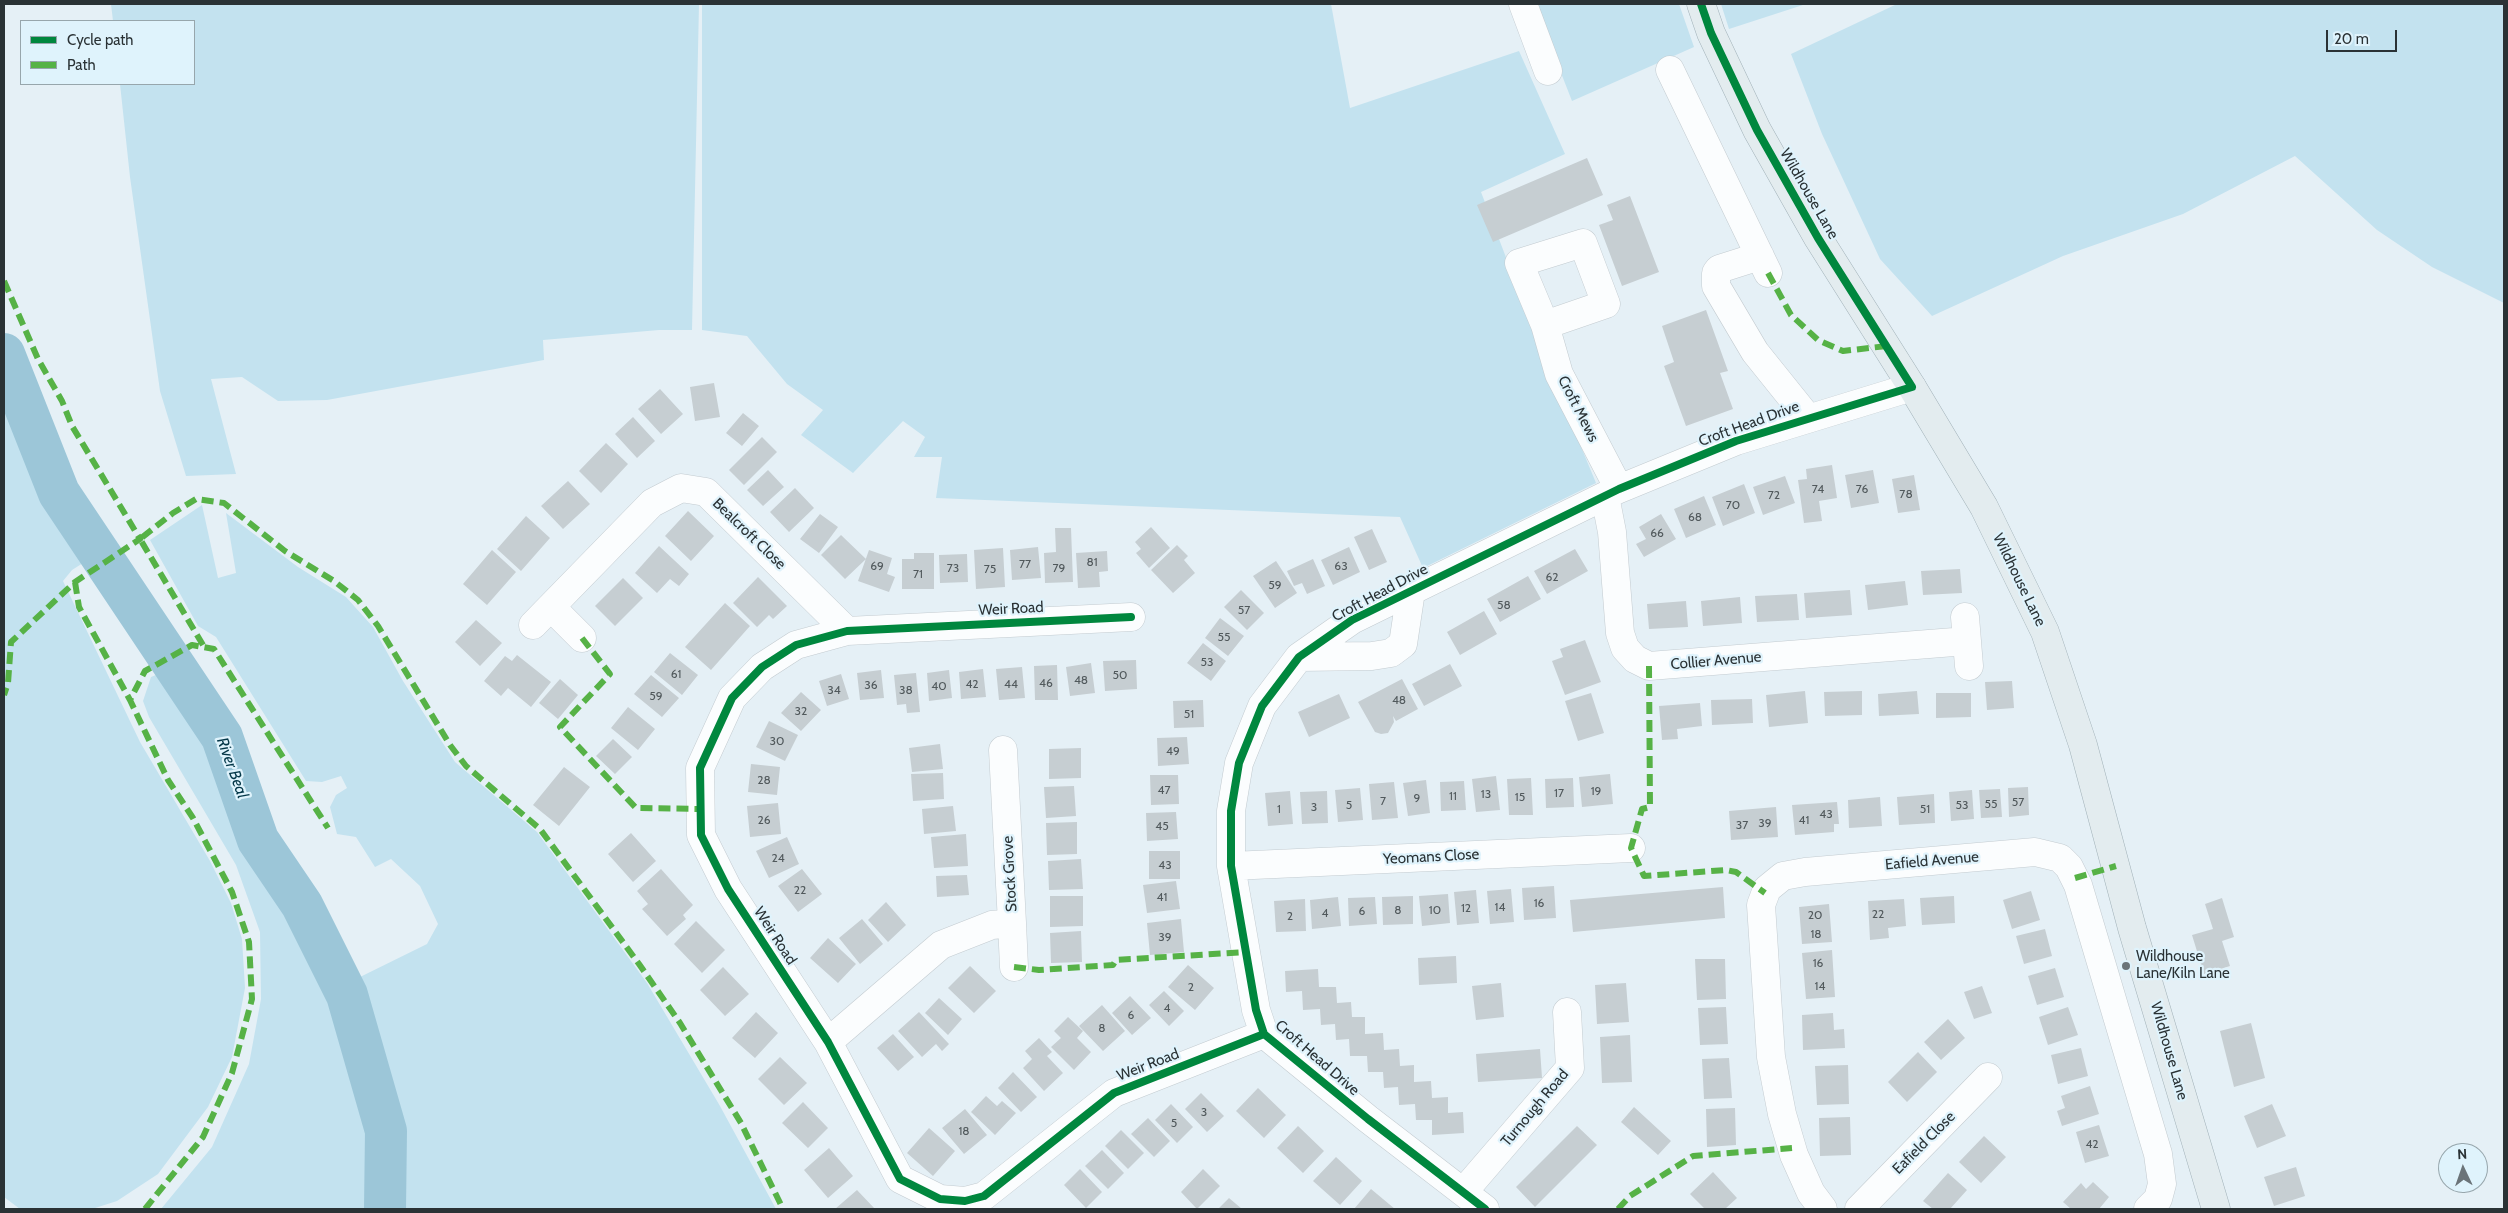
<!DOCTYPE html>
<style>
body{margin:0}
#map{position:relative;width:2508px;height:1213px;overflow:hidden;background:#e5f0f6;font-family:Cabin,sans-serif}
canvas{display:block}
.frame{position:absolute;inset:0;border:5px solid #2a3235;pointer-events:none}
.legend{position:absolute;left:20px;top:20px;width:175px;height:65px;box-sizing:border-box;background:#dff3fc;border:1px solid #97a6ac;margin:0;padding:6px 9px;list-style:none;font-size:15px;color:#2a3235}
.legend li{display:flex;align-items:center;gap:10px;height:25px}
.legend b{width:25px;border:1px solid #97a6ac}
.north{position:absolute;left:2438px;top:1143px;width:50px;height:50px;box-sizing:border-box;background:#dff3fc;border:1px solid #97a6ac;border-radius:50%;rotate:357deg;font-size:14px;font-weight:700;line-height:20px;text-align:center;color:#2a3235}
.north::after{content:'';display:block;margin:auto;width:18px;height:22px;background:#6b7479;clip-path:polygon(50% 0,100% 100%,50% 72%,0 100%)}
.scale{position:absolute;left:2326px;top:30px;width:71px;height:22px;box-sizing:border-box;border:2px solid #2a3235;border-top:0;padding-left:6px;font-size:15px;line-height:18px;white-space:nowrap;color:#2a3235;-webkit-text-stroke:4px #dff3fc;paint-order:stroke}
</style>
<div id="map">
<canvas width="2508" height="1213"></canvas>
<div class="frame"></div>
<ul class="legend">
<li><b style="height:6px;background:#00873e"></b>Cycle path</li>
<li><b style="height:6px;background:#56b246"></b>Path</li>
</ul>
<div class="north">N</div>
<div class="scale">20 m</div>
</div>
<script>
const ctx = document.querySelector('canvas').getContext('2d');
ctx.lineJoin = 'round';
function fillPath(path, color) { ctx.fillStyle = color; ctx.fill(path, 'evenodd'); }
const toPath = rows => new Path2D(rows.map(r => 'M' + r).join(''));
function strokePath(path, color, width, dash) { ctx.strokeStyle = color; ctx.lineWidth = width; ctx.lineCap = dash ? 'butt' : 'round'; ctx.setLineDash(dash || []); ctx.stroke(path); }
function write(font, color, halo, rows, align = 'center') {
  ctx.font = font + ' Cabin,sans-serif'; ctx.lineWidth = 4.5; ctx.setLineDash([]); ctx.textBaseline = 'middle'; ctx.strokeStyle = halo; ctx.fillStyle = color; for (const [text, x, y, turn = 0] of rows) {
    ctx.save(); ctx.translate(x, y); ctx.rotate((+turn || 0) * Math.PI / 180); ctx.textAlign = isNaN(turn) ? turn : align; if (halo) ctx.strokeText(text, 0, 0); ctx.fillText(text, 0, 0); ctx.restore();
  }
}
const green = toPath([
 [111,4,699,4,692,330,659,330,543,340,544,360,327,400,278,401,242,377,211,379,236,474,186,476,160,391,130,177,120,84,194,84,194,21,113,21],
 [702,4,1331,4,1350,108,1519,51,1565,154,1481,192,1546,362,1596,483,1423,568,1400,517,936,498,942,457,914,457,925,437,903,421,853,473,801,435,823,410,787,384,747,336,702,330],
 [1534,4,1679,4,1694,47,1572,101],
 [1721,4,1806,4,1729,29],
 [1897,4,2504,4,2504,303,2432,267,2377,230,2295,156,2183,214,2063,256,1932,316,1880,259,1822,134,1791,54],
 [4,377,53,499,91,558,72,570,63,581,140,742,210,861,231,903,242,939,245,988,232,1057,208,1107,158,1174,117,1201,92,1209,20,1209,4,1197],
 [202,505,218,578,236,573,226,513,298,567,346,597,373,627,403,681,455,762,537,832,647,983,720,1106,776,1209,398,1209,403,1172,403,1130,382,1069,358,978,427,944,438,924,420,886,391,859,375,867,356,837,337,834,330,807,336,795,347,788,341,776,322,782,306,781,216,637,198,626,150,540],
 [171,669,242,823,282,884,338,993,379,1129,376,1209,161,1209,212,1147,249,1064,261,999,260,932,236,865,149,717,143,701,151,677]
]);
const river = toPath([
 [4,354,59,493,222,737,258,840,302,905,347,995,386,1131,385,1209]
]);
const building = toPath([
 [1587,158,1603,195,1493,242,1477,205],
 [1630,196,1659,272,1622,286,1599,225,1613,220,1607,205],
 [1706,310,1728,371,1720,373,1733,409,1686,426,1664,366,1674,362,1662,326],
 [714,383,720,417,695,421,690,387],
 [660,389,683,414,661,434,638,409],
 [743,413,759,426,742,446,726,433],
 [633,417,655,441,637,458,615,434],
 [762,437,777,452,744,485,729,470],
 [606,443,628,464,601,493,579,471],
 [1832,465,1837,498,1819,501,1822,521,1804,523,1798,480,1807,479,1806,469],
 [768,470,784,487,763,506,747,490],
 [1873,470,1879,503,1851,508,1845,475],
 [1914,475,1920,510,1898,513,1892,479],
 [1785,476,1795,503,1763,515,1753,487],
 [568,481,590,504,563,529,541,506],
 [1744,484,1755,513,1723,526,1712,497],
 [795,488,814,508,789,532,770,512],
 [1704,496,1716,525,1686,538,1674,509],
 [688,511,714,536,691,561,665,536],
 [820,514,838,527,819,553,800,539],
 [1661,514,1676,539,1644,557,1636,544,1646,539,1639,527],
 [526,516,550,538,521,571,497,549],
 [1151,527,1170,548,1149,568,1136,553,1141,549,1135,542],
 [1055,528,1071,528,1073,582,1045,583,1044,553,1056,552],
 [1372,529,1387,562,1369,570,1354,537],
 [841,535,866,559,845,579,821,555],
 [1177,545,1188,556,1184,560,1195,573,1173,593,1151,570],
 [659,546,689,574,679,586,670,579,657,593,635,573],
 [1038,547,1041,578,1012,580,1010,550],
 [1349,547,1360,572,1333,585,1321,560],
 [1003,548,1005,587,976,589,974,550],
 [1575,549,1588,571,1547,594,1534,571],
 [492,550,516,572,487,605,463,584],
 [869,550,892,558,887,574,895,577,889,592,858,581],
 [1107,551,1108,571,1099,572,1100,587,1078,588,1076,553],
 [914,553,934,553,934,589,902,589,902,559,914,559],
 [967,554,968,582,940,583,939,555],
 [1313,559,1325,586,1307,594,1302,583,1294,586,1287,571],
 [1276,561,1297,593,1275,608,1253,576],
 [1960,569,1962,593,1923,595,1921,571],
 [1528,576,1541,599,1500,622,1487,599],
 [758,577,787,606,773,619,769,615,757,627,733,603],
 [623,578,643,598,615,626,595,606],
 [1905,581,1908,605,1868,610,1865,585],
 [1241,590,1264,613,1247,630,1224,607],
 [1850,590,1852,615,1806,618,1804,593],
 [1797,594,1799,620,1757,622,1755,596],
 [1740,597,1742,623,1703,626,1701,601],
 [1686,601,1688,627,1649,629,1647,604],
 [725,603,750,626,711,670,685,647],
 [1484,611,1497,634,1460,655,1447,632],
 [1220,618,1244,636,1228,656,1205,638],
 [476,620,502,643,480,666,455,642],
 [1585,640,1601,682,1565,695,1552,661,1563,657,1560,649],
 [1203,643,1226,661,1211,681,1187,663],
 [670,653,698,675,682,695,654,672],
 [517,655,551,682,531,707,508,688,501,696,484,681,505,656,512,661],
 [1136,660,1137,689,1105,691,1103,661],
 [1091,663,1095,693,1070,696,1066,667],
 [1450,664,1462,686,1424,706,1412,684],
 [1057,665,1058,700,1035,700,1034,666],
 [1022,667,1025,698,999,700,996,669],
 [983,669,986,697,961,699,959,672],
 [881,670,884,698,860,700,857,673],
 [949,670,952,698,929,701,927,673],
 [916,673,920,712,907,713,906,704,897,705,894,675],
 [841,674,849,699,827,706,819,681],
 [651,675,679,698,662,717,634,694],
 [560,679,578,695,558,719,539,703],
 [1402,679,1418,709,1396,721,1393,716,1394,722,1388,733,1381,734,1375,732,1358,702],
 [2012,681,2014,708,1987,710,1985,682],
 [1805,691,1808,723,1769,727,1766,695],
 [1862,691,1862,715,1825,716,1824,692],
 [1917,691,1919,714,1879,716,1878,694],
 [801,692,821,710,801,731,781,713],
 [1591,693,1604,733,1578,741,1565,701],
 [1936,693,1971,693,1971,717,1936,718],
 [1339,694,1350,718,1309,737,1298,712],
 [1752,699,1753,723,1712,725,1711,700],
 [1203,700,1204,727,1174,728,1173,701],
 [1700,703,1702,726,1677,729,1678,739,1662,740,1659,706],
 [628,707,655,729,638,750,611,728],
 [769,721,798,735,785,761,756,747],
 [1187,737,1189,764,1158,766,1157,738],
 [613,739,632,757,615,774,596,756],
 [940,744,943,769,912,772,909,748],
 [1081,748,1081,778,1049,779,1049,749],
 [751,764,780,767,777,795,748,792],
 [564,767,590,787,559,826,533,805],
 [943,773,944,799,913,801,911,774],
 [1610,774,1613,804,1582,807,1579,777],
 [1150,775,1178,775,1179,804,1151,805],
 [1496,776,1500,810,1476,812,1472,779],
 [1531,778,1533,815,1509,815,1507,779],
 [1573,778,1574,807,1546,808,1545,779],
 [1426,780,1430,813,1408,816,1403,783],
 [1464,781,1466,810,1441,811,1440,782],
 [1394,782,1398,818,1372,820,1369,784],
 [1074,786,1076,816,1046,818,1044,787],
 [2028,787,2029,815,2009,817,2008,788],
 [1360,788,1363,820,1338,822,1335,790],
 [2000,789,2002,817,1981,818,1979,790],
 [1972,790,1974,819,1951,821,1949,792],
 [1290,791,1293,824,1268,826,1265,793],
 [1327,791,1328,823,1302,824,1300,792],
 [1934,794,1935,823,1899,825,1897,797],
 [1880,797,1882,826,1849,828,1848,800],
 [1837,802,1839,824,1834,824,1834,832,1795,835,1792,805],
 [778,803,781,834,750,837,747,806],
 [953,806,956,831,924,834,922,809],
 [1776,807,1778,837,1731,840,1729,811],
 [1176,812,1178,839,1147,841,1146,813],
 [1077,822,1077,854,1047,855,1046,823],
 [631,833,656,861,633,882,608,854],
 [966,834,968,866,934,868,931,837],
 [787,837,799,864,769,878,756,851],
 [1149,851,1180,851,1180,879,1149,879],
 [1081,859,1083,889,1049,890,1048,861],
 [661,869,693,905,683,915,686,919,667,936,642,909,648,904,637,891],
 [802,869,822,894,798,912,778,886],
 [967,875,969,895,937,897,936,876],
 [1176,881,1180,909,1147,913,1143,885],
 [1554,886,1556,918,1524,920,1522,888],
 [1723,887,1725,918,1573,932,1570,900],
 [1511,889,1514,922,1490,924,1487,891],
 [1476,890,1479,923,1457,925,1454,892],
 [2031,891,2040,920,2012,929,2003,900],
 [1448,894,1450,923,1422,926,1419,896],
 [1050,896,1083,896,1083,926,1050,927],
 [1413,896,1413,924,1383,925,1382,897],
 [1954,896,1955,923,1922,925,1920,898],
 [1338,897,1341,926,1312,929,1310,900],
 [1375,897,1377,924,1349,926,1348,898],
 [2222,898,2234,937,2222,941,2230,966,2204,974,2192,935,2213,929,2205,904],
 [1305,899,1306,931,1276,932,1274,901],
 [1904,899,1906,926,1888,928,1889,938,1870,940,1868,901],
 [886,902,906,925,888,942,868,920],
 [1829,904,1832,942,1802,944,1799,907],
 [862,919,883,944,860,964,839,938],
 [1181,919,1184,952,1150,955,1147,923],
 [696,921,725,950,702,973,674,944],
 [2045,929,2052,956,2024,964,2016,936],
 [1081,931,1082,962,1051,963,1050,933],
 [828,938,856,964,838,983,810,958],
 [1832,950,1835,997,1806,999,1802,953],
 [1456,956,1457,983,1419,985,1418,958],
 [1695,959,1725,959,1726,999,1697,1000],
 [1188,965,1214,988,1195,1010,1168,987],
 [970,966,996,991,974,1013,948,988],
 [723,967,749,994,725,1016,700,990],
 [2055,968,2064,997,2037,1005,2028,976],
 [1318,969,1319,987,1336,987,1337,1003,1351,1002,1352,1017,1365,1017,1365,1034,1383,1033,1384,1050,1399,1049,1400,1066,1414,1065,1414,1082,1431,1081,1432,1098,1448,1097,1448,1113,1463,1112,1464,1133,1432,1135,1432,1120,1416,1120,1415,1104,1399,1105,1398,1087,1384,1088,1383,1072,1368,1072,1367,1056,1350,1056,1349,1039,1336,1040,1335,1024,1321,1025,1320,1009,1303,1010,1302,991,1286,992,1285,971],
 [1501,983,1504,1017,1476,1020,1472,986],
 [1626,983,1629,1022,1597,1024,1595,985],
 [1982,986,1992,1013,1974,1019,1964,992],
 [1164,991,1184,1011,1169,1026,1149,1005],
 [1130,996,1151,1018,1132,1035,1112,1013],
 [939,998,962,1019,948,1035,925,1013],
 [1102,1005,1125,1031,1103,1051,1079,1026],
 [1726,1007,1728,1044,1700,1045,1698,1008],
 [2068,1007,2078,1035,2048,1045,2039,1017],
 [756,1012,778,1033,755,1058,732,1038],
 [919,1012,949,1044,942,1051,936,1044,922,1057,898,1031],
 [1833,1013,1834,1030,1844,1029,1845,1048,1803,1050,1802,1015],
 [1068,1017,1083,1031,1077,1038,1091,1052,1074,1070,1051,1047,1061,1038,1054,1031],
 [1948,1019,1965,1038,1941,1060,1924,1042],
 [2251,1023,2265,1078,2234,1087,2220,1031],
 [893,1034,914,1057,898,1071,877,1048],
 [1630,1035,1632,1082,1602,1083,1600,1037],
 [1039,1038,1052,1052,1047,1056,1063,1073,1044,1091,1023,1068,1032,1059,1025,1051],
 [2081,1048,2088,1076,2058,1084,2051,1055],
 [1540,1049,1542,1078,1478,1082,1476,1054],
 [1918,1052,1937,1072,1907,1102,1888,1082],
 [780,1057,807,1083,784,1105,758,1079],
 [1729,1058,1732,1098,1704,1099,1702,1059],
 [1848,1065,1849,1104,1817,1105,1815,1066],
 [1013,1072,1037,1097,1021,1112,998,1088],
 [2090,1086,2099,1114,2062,1126,2057,1111,2065,1108,2061,1096],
 [1258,1088,1286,1115,1264,1138,1236,1111],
 [1201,1093,1224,1116,1207,1132,1185,1109],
 [986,1096,997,1106,1002,1101,1016,1113,995,1135,971,1112],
 [803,1102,828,1128,808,1148,782,1123],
 [1171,1104,1193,1127,1177,1143,1155,1120],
 [2272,1104,2286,1136,2257,1148,2244,1116],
 [1634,1107,1671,1141,1658,1155,1621,1122],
 [1735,1108,1736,1145,1707,1147,1706,1109],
 [965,1109,987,1135,964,1154,942,1128],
 [1850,1117,1851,1155,1820,1156,1819,1118],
 [1148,1118,1170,1141,1154,1157,1131,1134],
 [2099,1125,2109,1156,2085,1163,2076,1132],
 [1298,1126,1324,1151,1303,1173,1277,1148],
 [1577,1126,1597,1145,1535,1207,1516,1187],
 [929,1128,955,1151,933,1176,907,1153],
 [1121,1130,1144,1153,1128,1169,1105,1146],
 [1984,1136,2006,1157,1981,1183,1959,1162],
 [829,1148,853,1176,828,1198,804,1170],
 [1102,1150,1124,1173,1108,1189,1085,1166],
 [1336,1157,1362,1181,1340,1205,1313,1181],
 [2296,1167,2305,1196,2274,1206,2264,1177],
 [1080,1169,1102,1192,1086,1208,1064,1185],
 [1203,1169,1220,1186,1197,1209,1181,1192],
 [1713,1172,1737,1198,1725,1209,1705,1209,1690,1194],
 [1948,1173,1967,1190,1950,1209,1933,1209,1923,1201],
 [2093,1182,2109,1197,2099,1209,2071,1209,2063,1202,2081,1183,2086,1189],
 [1371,1189,1395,1209,1354,1209],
 [857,1190,875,1209,835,1209],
 [1229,1198,1242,1209,1218,1209]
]);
const minor = toPath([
 [1523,4,1548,71],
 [1670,70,1768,273],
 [1760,256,1719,269,1716,273,1716,286,1755,352,1808,418],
 [1545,325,1606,304,1583,243,1519,263,1545,325,1559,374,1619,489],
 [1605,496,1612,532,1620,633,1625,648,1635,659,1649,666,1967,641],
 [551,607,582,638],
 [1131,617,847,631,796,645,762,667,732,698,700,768,701,835,728,889,828,1042,900,1179,940,1199,965,1201,984,1196,1114,1093,1264,1034],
 [1965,617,1969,666],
 [533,625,652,503,681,488,706,492,847,631],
 [1299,657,1372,656,1391,653,1403,644,1411,591],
 [1231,866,1631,848],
 [1012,923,1014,967],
 [828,1042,941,945,992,925,1012,923,1003,750],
 [1464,1191,1570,1068,1567,1012],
 [1485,1209,1368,1119,1264,1034,1256,1010,1231,866,1231,811,1239,763,1262,706,1299,657,1352,620,1619,489,1736,441,1912,387],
 [1823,1209,1811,1193,1794,1155,1782,1114,1771,1057,1761,905,1767,889,1783,876,1805,872,2035,852,2060,858,2069,867,2078,885,2158,1154,2162,1184,2158,1199,2148,1209],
 [1859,1209,1988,1077]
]);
const major = toPath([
 [1701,4,1711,33,1757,130,1818,238,1912,387,1984,507,2045,632,2083,745,2132,928,2216,1209]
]);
const quiet = toPath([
 [1768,273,1791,315,1818,340,1843,351,1887,346],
 [4,281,38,359,62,401,72,426,140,539,75,582,11,642,8,683,4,695],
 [75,582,79,607,130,700],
 [582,638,610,674,560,727,636,808,701,809],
 [203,645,140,539,173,513,196,499,224,503,285,551,334,581,358,600,378,626,450,745,466,766,540,829,639,964,680,1023,741,1123,783,1209],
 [1649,666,1650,807,1642,809,1631,848,1644,876,1726,870,1736,872,1765,893],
 [2075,878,2116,866],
 [1014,967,1039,970,1113,965,1116,960,1246,952],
 [145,1209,203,1137,232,1073,252,999,249,942,232,892,193,818,168,780,130,700,145,671,192,645,214,649,328,828],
 [1618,1209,1630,1196,1693,1156,1792,1148]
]);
const cycleway = toPath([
 [1131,617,847,631,796,645,762,667,732,698,700,768,701,835,728,889,828,1042,900,1179,940,1199,965,1201,984,1196,1114,1093,1264,1034],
 [1485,1209,1368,1119,1264,1034,1256,1010,1231,866,1231,811,1239,763,1262,706,1299,657,1352,620,1619,489,1736,441,1912,387,1818,238,1757,130,1711,33,1701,4]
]);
const markers = [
 [2126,966,5,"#6b7479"]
];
const numberNames = [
 ["74",1818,489],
 ["76",1862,489],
 ["78",1906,494],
 ["72",1774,495],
 ["70",1733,505],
 ["68",1695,517],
 ["66",1657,533],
 ["81",1092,562],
 ["77",1025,564],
 ["69",877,566],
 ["63",1341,566],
 ["73",953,568],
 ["79",1059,568],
 ["75",990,569],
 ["71",918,574],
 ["62",1552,577],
 ["59",1275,585],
 ["58",1504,605],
 ["57",1244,610],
 ["55",1224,637],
 ["53",1207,662],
 ["61",676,674],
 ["50",1120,675],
 ["48",1081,680],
 ["46",1046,683],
 ["42",972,684],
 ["44",1011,684],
 ["36",871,685],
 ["40",939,686],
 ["34",834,690],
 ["38",906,690],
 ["59",656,696],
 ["48",1399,700],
 ["32",801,711],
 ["51",1189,714],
 ["30",777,741],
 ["49",1173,751],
 ["28",764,780],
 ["47",1164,790],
 ["19",1596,791],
 ["17",1559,793],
 ["13",1486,794],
 ["11",1453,796],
 ["15",1520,797],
 ["9",1417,798],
 ["7",1383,801],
 ["57",2018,802],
 ["55",1991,804],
 ["5",1349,805],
 ["53",1962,805],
 ["3",1314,807],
 ["1",1279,809],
 ["51",1925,809],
 ["43",1826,814],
 ["26",764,820],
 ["41",1804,820],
 ["39",1765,823],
 ["37",1742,825],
 ["45",1162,826],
 ["24",778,858],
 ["43",1165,865],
 ["22",800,890],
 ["41",1162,897],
 ["16",1539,903],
 ["14",1500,907],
 ["12",1466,908],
 ["8",1398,910],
 ["10",1435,910],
 ["6",1362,911],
 ["4",1325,913],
 ["22",1878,914],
 ["20",1815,915],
 ["2",1290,916],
 ["18",1816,934],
 ["39",1165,937],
 ["16",1818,963],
 ["14",1820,986],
 ["2",1191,987],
 ["4",1167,1008],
 ["6",1131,1015],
 ["8",1102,1028],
 ["3",1204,1112],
 ["5",1174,1123],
 ["18",964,1131],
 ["42",2092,1144]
];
const streetNames = [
 ["Wildhouse Lane",1809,194,60],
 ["Croft Mews",1578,409,63],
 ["Croft Head Drive",1749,424,-20],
 ["Bealcroft Close",749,534,44],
 ["Wildhouse Lane",2019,580,64],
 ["Croft Head Drive",1380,593,-28],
 ["Weir Road",1011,609,-3],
 ["Collier Avenue",1716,661,-5],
 ["Yeomans Close",1431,857,-3],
 ["Eafield Avenue",1932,861,-5],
 ["Stock Grove",1010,874,-93],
 ["Weir Road",775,936,57],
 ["Wildhouse Lane",2169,1051,74],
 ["Croft Head Drive",1317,1058,41],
 ["Weir Road",1148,1065,-21],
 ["Turnough Road",1535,1108,-50],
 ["Eafield Close",1924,1143,-45]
];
const poiNames = [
 ["Wildhouse",2136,957],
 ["Lane/Kiln Lane",2136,974]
];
const waterNames = [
 ["River Beal",232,768,70]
];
fillPath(green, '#c3e2ef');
strokePath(river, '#9cc6d8', 42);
fillPath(building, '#c6ced2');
strokePath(minor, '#c3cbd0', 29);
strokePath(major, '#a2b2b9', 29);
strokePath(minor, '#fbfdfe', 28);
strokePath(major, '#e3ecef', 28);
strokePath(quiet, '#56b246', 6, [12, 6]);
strokePath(cycleway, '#00873e', 8);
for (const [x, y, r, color] of markers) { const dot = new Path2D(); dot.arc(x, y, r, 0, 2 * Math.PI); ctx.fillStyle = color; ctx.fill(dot); strokePath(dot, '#dff3fc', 2); }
write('12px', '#51595c', null, numberNames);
write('15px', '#2a3235', '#dff3fc', streetNames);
write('15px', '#2a3235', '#dff3fc', poiNames, 'left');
write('italic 16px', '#043748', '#dff3fc', waterNames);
</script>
